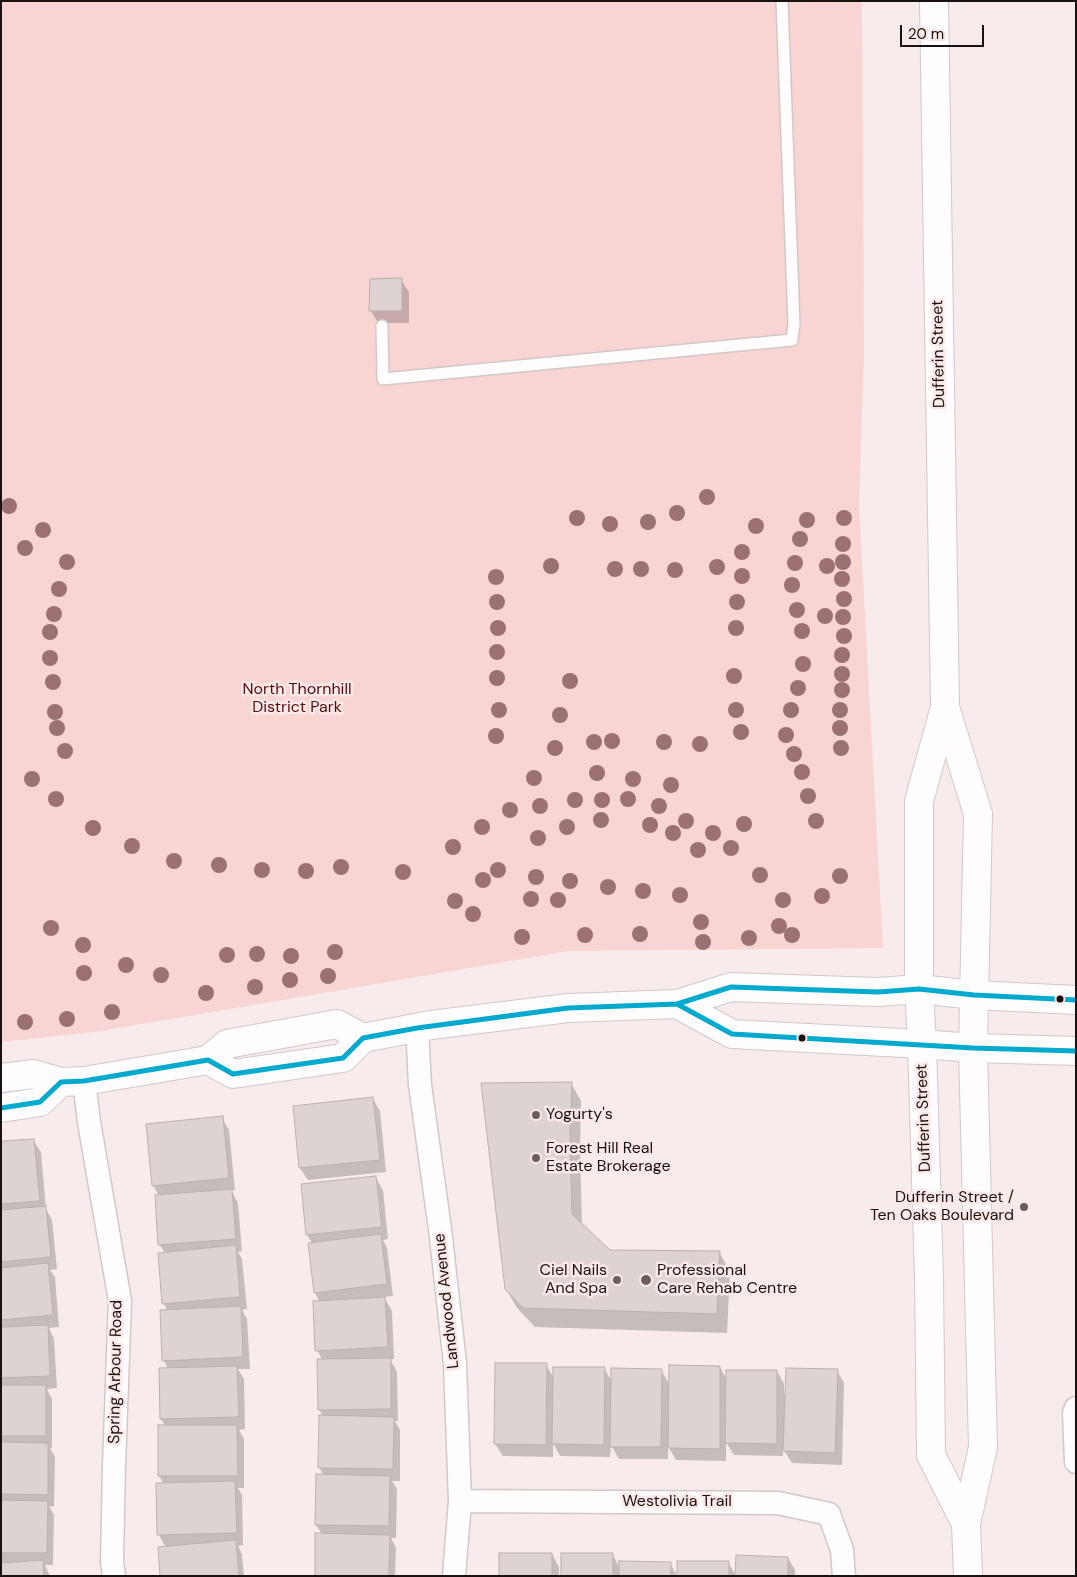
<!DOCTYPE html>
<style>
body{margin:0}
#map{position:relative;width:1077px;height:1577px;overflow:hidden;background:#f7eceb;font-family:"DM Sans",sans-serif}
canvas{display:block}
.frame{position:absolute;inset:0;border:2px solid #1a1211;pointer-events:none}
.scale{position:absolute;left:900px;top:25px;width:84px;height:22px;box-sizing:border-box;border:2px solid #1a1211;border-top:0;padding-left:6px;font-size:15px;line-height:18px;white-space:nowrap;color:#1a1211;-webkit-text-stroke:4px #fce8e6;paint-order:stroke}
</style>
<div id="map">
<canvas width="1077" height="1577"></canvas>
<div class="frame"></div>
<div class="scale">20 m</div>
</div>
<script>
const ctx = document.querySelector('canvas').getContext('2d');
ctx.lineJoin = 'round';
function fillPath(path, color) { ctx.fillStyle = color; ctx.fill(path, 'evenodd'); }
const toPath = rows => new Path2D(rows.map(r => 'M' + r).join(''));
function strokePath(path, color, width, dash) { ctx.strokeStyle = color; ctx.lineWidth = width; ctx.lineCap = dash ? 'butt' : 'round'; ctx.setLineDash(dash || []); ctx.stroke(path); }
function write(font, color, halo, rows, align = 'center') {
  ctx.font = font + ' "DM Sans",sans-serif'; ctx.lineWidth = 5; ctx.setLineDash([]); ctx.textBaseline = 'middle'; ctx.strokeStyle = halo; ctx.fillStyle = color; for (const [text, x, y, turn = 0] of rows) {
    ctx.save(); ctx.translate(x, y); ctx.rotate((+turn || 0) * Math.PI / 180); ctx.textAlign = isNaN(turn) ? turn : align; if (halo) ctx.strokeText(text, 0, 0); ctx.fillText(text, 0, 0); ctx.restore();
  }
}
const green = toPath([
 [1,1,862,1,864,352,859,505,883,948,569,951,95,1032,1,1042]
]);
const shadow = toPath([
 [401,280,409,292,409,323,378,323,371,311],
 [571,1083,581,1101,580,1154,582,1225,610,1251,719,1252,730,1271,727,1333,535,1327,517,1308,506,1289],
 [373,1099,380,1111,386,1172,308,1180,300,1168,294,1107],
 [222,1118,229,1130,235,1190,231,1190,238,1203,242,1251,238,1252,242,1259,247,1309,242,1310,247,1319,250,1369,238,1369,244,1379,245,1429,239,1430,244,1439,244,1488,238,1488,242,1495,243,1545,238,1546,242,1554,244,1576,162,1576,166,1548,159,1535,157,1484,164,1484,159,1476,166,1427,161,1419,168,1369,164,1360,168,1311,164,1304,165,1253,160,1245,159,1196,153,1185],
 [33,1140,41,1152,46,1209,52,1220,57,1269,50,1270,55,1277,59,1327,49,1328,54,1339,57,1388,47,1389,52,1399,52,1448,50,1448,55,1457,54,1507,49,1506,54,1515,53,1565,45,1565,50,1576,1,1576,1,1143],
 [376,1178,383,1190,388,1239,383,1240,387,1248,393,1296,384,1297,392,1311,394,1359,390,1359,397,1372,398,1421,395,1421,400,1430,400,1481,392,1481,397,1489,396,1538,391,1538,396,1548,395,1576,316,1576,322,1534,316,1525,324,1476,319,1467,323,1417,319,1409,323,1361,317,1350,320,1302,315,1293,312,1243,307,1235,302,1185],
 [546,1365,554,1378,604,1368,612,1382,661,1370,670,1385,720,1367,727,1380,777,1371,784,1384,784,1394,786,1394,837,1370,844,1383,842,1465,792,1463,783,1449,783,1456,734,1455,726,1442,726,1461,676,1460,668,1446,668,1459,619,1459,611,1445,610,1457,560,1456,553,1443,553,1457,503,1456,495,1444],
 [552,1554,559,1567,559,1576,500,1576],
 [612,1554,620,1568,670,1563,677,1576,563,1576],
 [788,1558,795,1570,795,1576,737,1576],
 [728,1562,736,1576,678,1576]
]);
const building = toPath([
 [402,278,402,311,369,311,370,279,402,278],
 [572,1082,570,1134,572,1214,610,1250,720,1251,717,1314,523,1308,505,1289,481,1083,572,1082],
 [373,1097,380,1160,299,1168,293,1106,373,1097],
 [223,1116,229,1178,152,1186,146,1124,223,1116],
 [34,1139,40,1201,1,1204,1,1141,34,1139],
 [376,1176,382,1227,306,1235,301,1184,376,1176],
 [232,1189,236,1239,158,1245,155,1195,232,1189],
 [46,1206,51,1257,1,1262,1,1210,46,1206],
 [381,1234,387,1284,314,1293,308,1243,381,1234],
 [236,1245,240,1297,162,1304,158,1253,236,1245],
 [48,1263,53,1315,1,1320,1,1268,48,1263],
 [385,1297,388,1347,315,1351,313,1301,385,1297],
 [241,1306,243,1357,162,1361,160,1310,241,1306],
 [48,1325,50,1376,1,1378,1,1327,48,1325],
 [391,1358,391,1409,318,1410,317,1359,391,1358],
 [495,1363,547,1363,546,1445,494,1444,495,1363],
 [669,1365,720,1366,720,1449,668,1448,669,1365],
 [237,1366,239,1417,160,1419,159,1368,237,1366],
 [553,1367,605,1367,604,1445,552,1444,553,1367],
 [611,1368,662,1369,661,1447,610,1447,611,1368],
 [786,1368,838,1369,835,1453,783,1451,786,1368],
 [726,1370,777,1370,777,1444,725,1443,726,1370],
 [1,1385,46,1385,46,1436,1,1436,1,1385],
 [319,1415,394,1417,393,1469,318,1468,319,1415],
 [158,1425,237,1425,238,1476,158,1476,158,1425],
 [1,1442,48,1443,48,1495,1,1494,1,1442],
 [316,1474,390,1476,389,1526,315,1525,316,1474],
 [235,1481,237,1533,157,1535,156,1483,235,1481],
 [1,1500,48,1501,47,1553,1,1553,1,1500],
 [315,1533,390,1535,389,1576,315,1576,315,1533],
 [236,1540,239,1576,160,1576,158,1547,236,1540],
 [499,1553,552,1553,552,1576,499,1576,499,1553],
 [561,1553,613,1553,613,1576,561,1576,561,1553],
 [736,1555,788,1557,788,1576,735,1576,736,1555],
 [43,1560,44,1576,1,1576,1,1563,43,1560],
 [619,1561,671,1562,671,1576,619,1576,619,1561],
 [677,1561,729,1561,729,1576,677,1576,677,1561]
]);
const service = toPath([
 [382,326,383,379,792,340,794,324,782,1]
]);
const minor = toPath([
 [417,1028,420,1085,440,1229,455,1363,460,1501,454,1576],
 [84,1081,89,1122,120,1301,114,1466,112,1562,114,1576],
 [1076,1408,1074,1413,1076,1462],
 [460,1501,778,1503,829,1514,842,1550,844,1576]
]);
const tertiary = toPath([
 [677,1004,732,1034,922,1044,973,1048,1076,1051],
 [208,1060,233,1074,343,1058,363,1038,431,1025,568,1008,677,1004,731,987,878,992,919,989,974,995,1076,1000],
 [1,1078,33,1074,61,1082,84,1081,208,1060,227,1044,337,1024,363,1038],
 [1,1108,40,1102,61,1082]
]);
const secondary = toPath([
 [934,1,945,707,919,801,919,989,922,1044,929,1279,931,1455,966,1524],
 [945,707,978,814,973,1048,983,1447,966,1524,968,1576]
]);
const bus1 = toPath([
 [651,1005,677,1004,732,1034,973,1048,1076,1051],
 [1,1108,40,1102,61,1082,84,1081,208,1060,233,1074,343,1058,363,1038,417,1028,568,1008,677,1004,731,987,878,992,919,989,974,995,1076,1000]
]);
const trees = [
 [707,497],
 [9,506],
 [677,513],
 [577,518],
 [844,518],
 [807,520],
 [648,522],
 [610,524],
 [756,526],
 [43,530],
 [800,539],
 [843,544],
 [25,548],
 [742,552],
 [67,562],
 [843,562],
 [795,563],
 [551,566],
 [827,566],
 [717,567],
 [615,569],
 [641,569],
 [675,570],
 [742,576],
 [496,577],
 [842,579],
 [792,585],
 [59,589],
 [844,599],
 [497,602],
 [737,602],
 [797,610],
 [54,614],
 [825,616],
 [843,617],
 [498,628],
 [736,628],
 [802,631],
 [50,632],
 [844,636],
 [497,652],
 [842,655],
 [50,658],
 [803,664],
 [842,674],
 [734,676],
 [497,678],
 [570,681],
 [53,682],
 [798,688],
 [842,690],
 [499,710],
 [736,710],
 [791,710],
 [840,710],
 [55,712],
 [560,715],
 [57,728],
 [840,728],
 [741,732],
 [786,735],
 [496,736],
 [612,741],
 [594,742],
 [664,742],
 [700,744],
 [555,748],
 [841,748],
 [65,751],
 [794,754],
 [802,772],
 [597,773],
 [534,778],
 [32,779],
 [633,779],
 [671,785],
 [808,796],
 [56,799],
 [628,799],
 [575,800],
 [602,800],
 [540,806],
 [659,806],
 [510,810],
 [601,820],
 [686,821],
 [816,821],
 [744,824],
 [650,825],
 [482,827],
 [567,827],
 [93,828],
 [673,833],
 [713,833],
 [538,838],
 [132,846],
 [453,847],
 [731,848],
 [698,850],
 [174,861],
 [219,865],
 [341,867],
 [262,870],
 [498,870],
 [306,871],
 [403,872],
 [760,875],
 [840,876],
 [536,877],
 [483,880],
 [570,881],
 [608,887],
 [643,891],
 [680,895],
 [822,896],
 [531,899],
 [558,900],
 [783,900],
 [455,901],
 [473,914],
 [701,922],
 [779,926],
 [51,928],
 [640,934],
 [585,935],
 [792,935],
 [522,937],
 [749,938],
 [703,942],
 [83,945],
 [335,952],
 [257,954],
 [227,955],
 [291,956],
 [126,965],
 [84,973],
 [161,975],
 [328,976],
 [290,980],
 [255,987],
 [206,993],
 [112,1012],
 [67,1019],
 [25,1022]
];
const markers = [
 [1060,999,4.5,"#1a1211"],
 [802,1038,4.5,"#1a1211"],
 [536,1115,5,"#675e5d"],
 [536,1158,5,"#675e5d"],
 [1024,1207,5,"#675e5d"],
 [617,1280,5,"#675e5d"],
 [646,1280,6,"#675e5d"]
];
const streetNames = [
 ["Dufferin Street",939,354,-91],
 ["Dufferin Street",924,1118,-92],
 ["Landwood Avenue",447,1301,-96],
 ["Spring Arbour Road",116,1372,-89],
 ["Westolivia Trail",677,1502]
];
const parkNames = [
 ["North Thornhill",297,690],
 ["District Park",297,708]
];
const poiNames = [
 ["Yogurty's",546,1115],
 ["Forest Hill Real",546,1149],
 ["Estate Brokerage",546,1167],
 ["Dufferin Street /",1014,1198,"right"],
 ["Ten Oaks Boulevard",1014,1216,"right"],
 ["Ciel Nails",607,1271,"right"],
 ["And Spa",607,1289,"right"],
 ["Professional",657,1271],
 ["Care Rehab Centre",657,1289]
];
fillPath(green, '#f8d4d2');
fillPath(shadow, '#0003');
fillPath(building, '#ddd3d2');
strokePath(building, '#b9b0af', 1);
strokePath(service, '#d2c8c7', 14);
strokePath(minor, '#d2c8c7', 25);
strokePath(tertiary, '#d2c8c7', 30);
strokePath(secondary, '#d2c8c7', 30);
strokePath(service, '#fefcfc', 11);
strokePath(minor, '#fefcfc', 22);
strokePath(tertiary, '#fefcfc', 28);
strokePath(secondary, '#fefcfc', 28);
strokePath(bus1, '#00a9ce', 5);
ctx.fillStyle = '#9b7173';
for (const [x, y] of trees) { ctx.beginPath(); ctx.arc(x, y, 8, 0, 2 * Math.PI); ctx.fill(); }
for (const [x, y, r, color] of markers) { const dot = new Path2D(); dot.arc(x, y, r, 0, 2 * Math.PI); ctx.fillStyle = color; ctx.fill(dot); strokePath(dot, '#fce8e6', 2); }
write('16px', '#1a1211', '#fce8e6', streetNames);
write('16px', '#500c11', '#fce8e6', parkNames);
write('16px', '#1a1211', '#fce8e6', poiNames, 'left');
</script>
